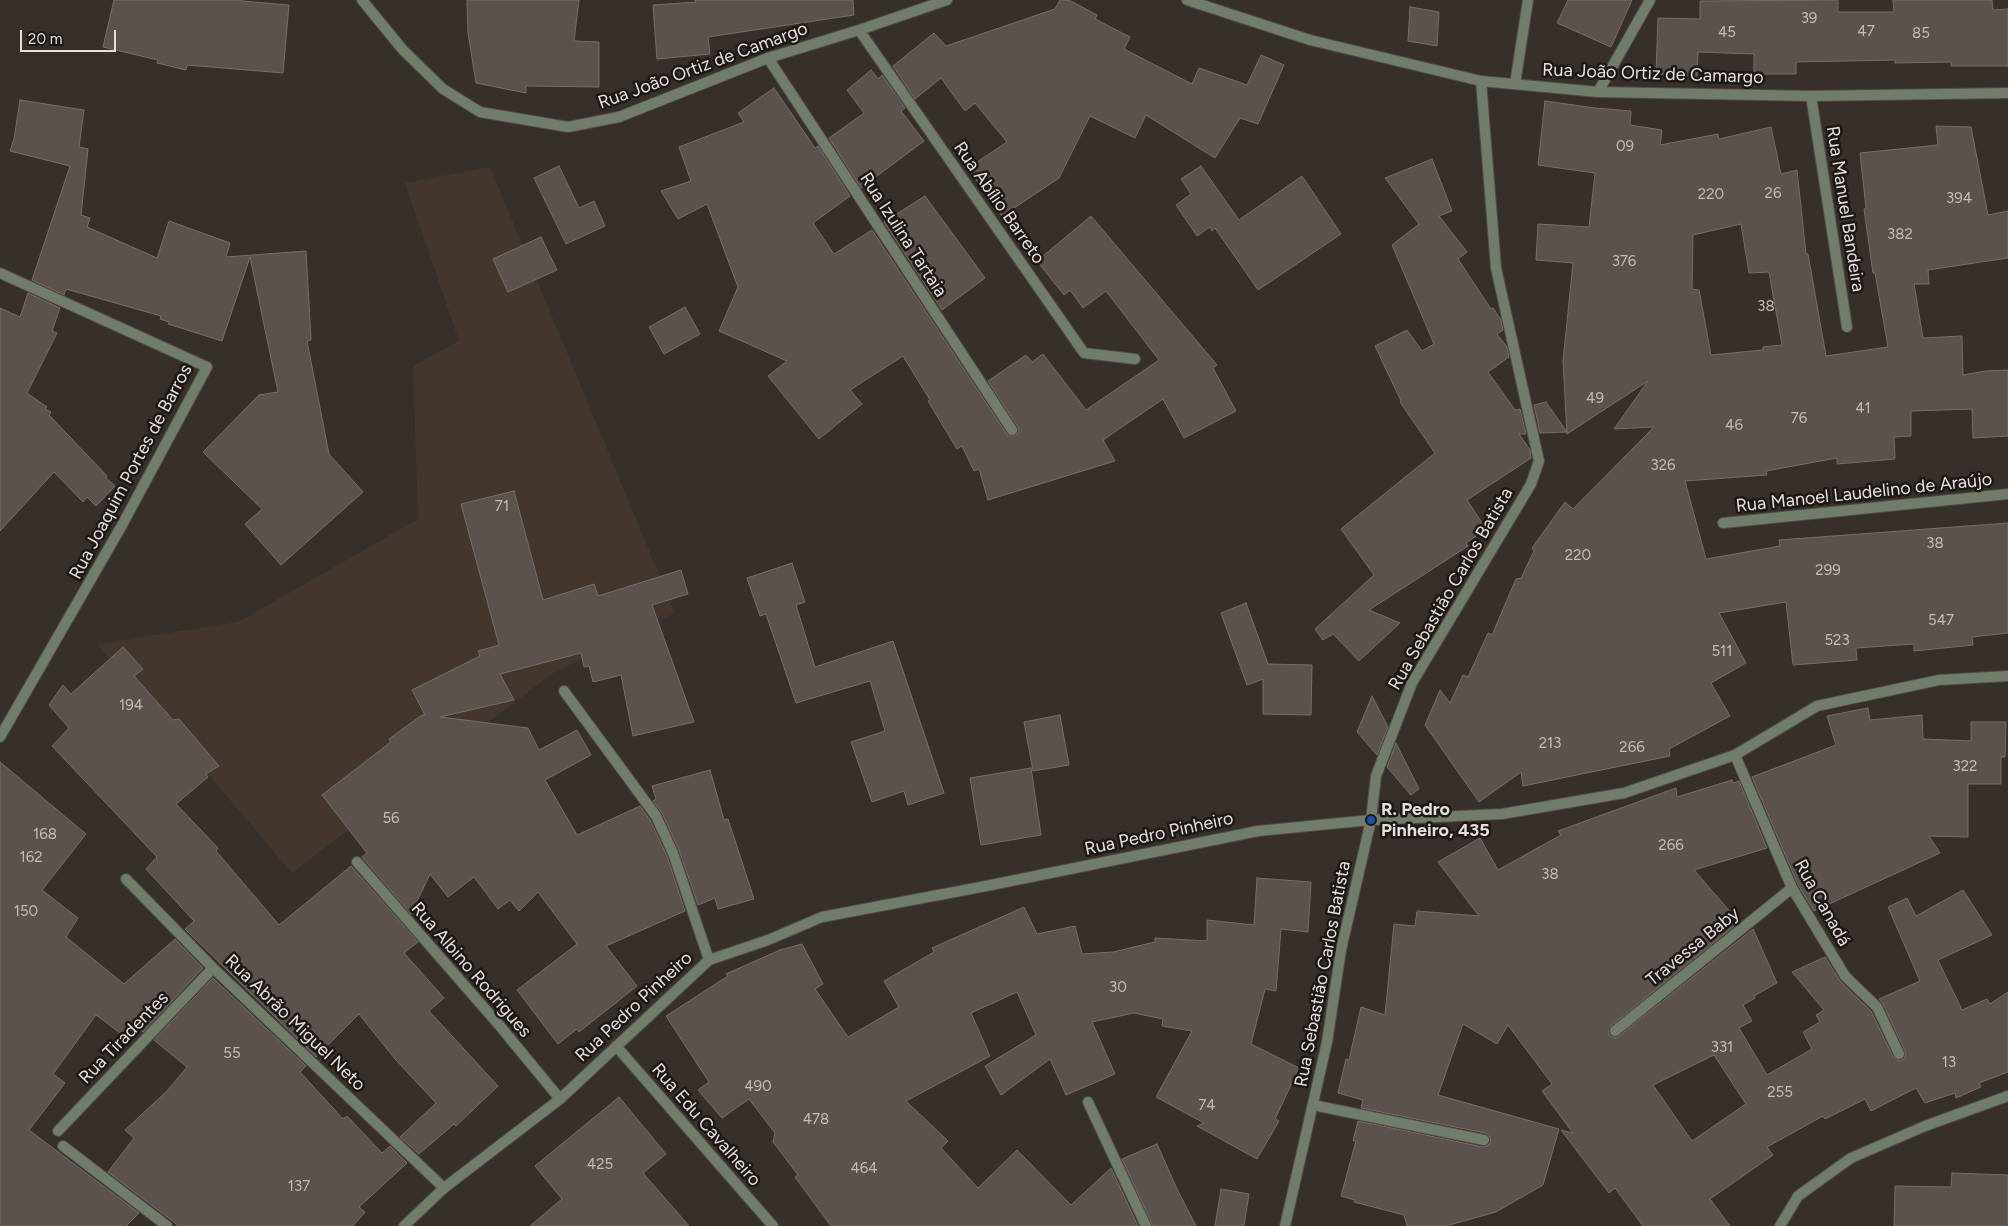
<!DOCTYPE html>
<meta charset="utf-8">
<style>
body{margin:0}
#map{position:relative;width:2008px;height:1226px;overflow:hidden;background:#372f29;font-family:Figtree,sans-serif}
canvas{display:block}
.scale{position:absolute;left:20px;top:30px;width:96px;height:22px;box-sizing:border-box;border:2px solid #e5e0dc;border-top:0;padding-left:6px;font-size:15px;line-height:18px;white-space:nowrap;color:#e5e0dc;-webkit-text-stroke:4px #1c1815;paint-order:stroke}
</style>
<div id="map">
<canvas width="2008" height="1226"></canvas>
<div class="scale">20 m</div>
</div>
<script>
const ctx = document.querySelector('canvas').getContext('2d');
ctx.lineJoin = 'round';
function fillPath(path, color) { ctx.fillStyle = color; ctx.fill(path, 'evenodd'); }
const toPath = rows => new Path2D(rows.map(r => 'M' + r).join(''));
function strokePath(path, color, width, dash) { ctx.strokeStyle = color; ctx.lineWidth = width; ctx.lineCap = dash ? 'butt' : 'round'; ctx.setLineDash(dash || []); ctx.stroke(path); }
function write(font, color, halo, rows, align = 'center') {
  ctx.font = font + ' Figtree,sans-serif'; ctx.lineWidth = 5; ctx.setLineDash([]); ctx.textBaseline = 'middle'; ctx.strokeStyle = halo; ctx.fillStyle = color; for (const [text, x, y, turn = 0] of rows) {
    ctx.save(); ctx.translate(x, y); ctx.rotate((+turn || 0) * Math.PI / 180); ctx.textAlign = isNaN(turn) ? turn : align; if (halo) ctx.strokeText(text, 0, 0); ctx.fillText(text, 0, 0); ctx.restore();
  }
}
const built = toPath([
 [490,167,675,613,553,673,292,873,97,644,238,622,418,519,413,366,459,341,405,183]
]);
const building = toPath([
 [114,0,242,0,242,1,289,5,283,73,187,65,186,70,157,63,158,60,103,47,114,0],
 [467,0,579,0,574,41,599,42,599,87,526,86,526,93,476,83,468,33,467,0],
 [695,0,853,0,854,15,708,37,710,54,657,59,653,5,696,2,695,0],
 [1060,0,1069,0,1097,15,1095,19,1130,37,1124,49,1192,84,1199,68,1247,85,1261,55,1284,65,1258,124,1240,118,1215,158,1146,115,1135,138,1090,116,1059,178,1002,216,968,168,1007,142,975,103,965,111,941,78,915,99,893,66,934,33,946,46,1055,9,1060,0],
 [1568,0,1632,0,1611,47,1557,23,1568,0],
 [1838,0,1838,12,1894,12,1893,0,1992,0,1993,10,2008,9,2008,66,1951,66,1951,62,1895,63,1895,60,1796,62,1796,74,1754,74,1754,54,1698,52,1697,76,1656,74,1658,18,1700,19,1700,1,1838,0],
 [1410,7,1439,12,1437,46,1408,41,1410,7],
 [871,70,878,79,882,75,905,108,901,111,924,141,861,188,829,138,864,113,847,90,871,70],
 [774,88,815,148,818,146,850,196,813,223,834,254,872,230,1008,436,1016,435,1018,433,1018,427,988,381,1026,355,1032,362,1043,354,1086,410,1159,360,1106,291,1083,308,1070,290,1064,295,1037,261,1091,216,1217,365,1213,368,1236,411,1184,438,1163,399,1103,440,1115,461,988,500,979,469,974,471,962,446,957,449,928,401,930,400,903,356,850,390,862,404,819,439,768,376,787,361,719,331,738,287,707,204,678,219,661,191,691,181,679,147,744,122,738,113,774,88],
 [20,100,84,110,79,147,88,149,81,215,90,218,87,227,157,258,169,221,230,243,226,257,306,251,311,340,307,341,329,454,363,492,281,565,245,524,262,509,203,452,259,395,278,392,250,257,222,341,168,324,169,322,160,319,161,316,66,289,64,295,32,280,70,166,10,151,14,139,20,100],
 [1545,101,1595,108,1631,111,1630,125,1662,130,1660,145,1718,134,1719,139,1771,127,1781,174,1797,170,1806,254,1808,254,1826,356,1888,347,1875,273,1873,273,1864,209,1866,208,1860,153,1938,145,1936,126,1971,127,1988,215,2008,211,2008,258,1928,270,1929,284,1914,284,1923,338,1962,336,1963,375,1985,371,2008,370,2008,436,1973,438,1972,409,1911,411,1911,436,1894,437,1895,459,1837,464,1837,458,1766,471,1767,475,1685,481,1706,559,1780,546,1779,540,2008,523,2008,633,1972,637,1973,645,1914,651,1914,644,1856,648,1857,660,1793,665,1786,602,1719,613,1746,663,1711,683,1730,716,1669,749,1670,756,1523,786,1521,772,1479,802,1425,725,1440,690,1450,703,1463,675,1468,677,1488,633,1492,635,1516,579,1521,578,1534,551,1532,548,1565,502,1573,509,1654,427,1614,429,1648,381,1567,434,1563,361,1573,263,1536,260,1538,224,1589,227,1595,173,1538,165,1545,101],
 [1741,224,1749,273,1769,272,1782,345,1763,347,1763,350,1711,355,1699,290,1692,289,1693,235,1741,224],
 [1432,159,1452,211,1439,216,1467,252,1458,259,1491,309,1493,308,1501,320,1503,330,1497,334,1507,347,1509,357,1488,372,1515,410,1520,409,1526,434,1519,434,1530,450,1531,458,1467,500,1486,529,1466,543,1468,546,1369,610,1400,623,1359,661,1333,634,1323,640,1315,629,1374,575,1341,529,1435,453,1400,402,1401,401,1375,346,1407,330,1422,351,1434,344,1392,245,1419,224,1385,178,1432,159],
 [559,166,579,208,594,201,605,226,566,244,534,178,559,166],
 [1201,166,1239,220,1302,176,1341,234,1258,290,1215,228,1212,231,1210,227,1197,236,1176,205,1191,194,1181,179,1201,166],
 [925,196,985,278,942,310,884,222,925,196],
 [541,237,557,270,508,292,493,259,541,237],
 [28,293,60,308,52,331,57,333,27,393,47,407,45,409,51,412,49,415,107,476,106,478,115,486,96,506,87,497,83,502,54,472,0,531,0,308,20,317,28,293],
 [685,307,700,334,664,354,649,327,685,307],
 [1546,402,1567,432,1540,433,1534,405,1546,402],
 [514,491,543,600,594,584,598,596,681,570,688,594,652,605,694,722,633,736,621,675,593,682,589,666,584,667,581,653,500,674,514,700,440,717,528,728,539,750,577,730,591,755,545,780,577,835,640,806,650,820,667,856,685,911,606,946,637,986,579,1032,577,1029,558,1044,517,990,577,944,538,892,519,911,510,900,498,909,474,877,448,897,430,874,411,914,362,857,367,853,322,795,391,742,389,739,422,715,425,715,412,690,480,656,478,651,499,645,461,504,514,491],
 [792,563,805,602,796,605,815,667,893,641,944,793,908,805,904,791,872,802,851,742,885,731,870,681,796,703,766,614,760,616,747,578,792,563],
 [1246,603,1268,664,1312,665,1311,715,1263,714,1263,679,1247,685,1221,613,1246,603],
 [123,647,143,669,134,676,173,720,179,719,219,766,206,774,208,777,176,804,218,848,216,851,279,925,351,866,418,942,404,953,444,998,429,1011,498,1086,456,1126,454,1124,419,1154,400,1137,436,1103,395,1059,359,1014,316,1057,185,929,194,921,146,869,157,857,52,746,69,728,49,705,63,685,71,694,123,647],
 [1372,696,1388,727,1377,755,1357,732,1372,696],
 [1868,708,1870,720,1922,715,1923,739,1971,741,1971,722,2006,722,2005,757,2001,757,2001,784,1968,784,1968,837,1929,836,1940,853,1814,911,1798,885,1752,777,1836,745,1827,716,1868,708],
 [1060,715,1069,765,1033,771,1024,722,1060,715],
 [1396,743,1419,789,1411,795,1387,767,1396,743],
 [0,762,86,834,42,890,78,918,66,937,124,984,175,939,203,968,143,1032,136,1026,127,1038,96,1015,53,1074,65,1083,29,1130,139,1213,126,1226,0,1226,0,762],
 [1031,768,1041,835,981,845,970,778,1031,768],
 [710,770,724,820,728,819,754,899,718,909,715,898,698,905,679,850,662,813,653,801,656,799,652,786,710,770],
 [1732,780,1733,783,1739,781,1767,848,1694,870,1739,922,1611,1026,1608,1032,1610,1036,1616,1038,1619,1036,1753,929,1777,983,1754,996,1755,998,1743,1005,1752,1021,1739,1028,1767,1075,1812,1049,1803,1032,1820,1022,1816,1015,1824,1010,1792,972,1825,957,1840,981,1871,1011,1893,1057,1898,1061,1901,1060,1905,1058,1905,1051,1883,1004,1879,999,1920,981,1888,907,1907,898,1916,916,1963,890,1992,935,1938,960,1962,1010,1987,999,1990,1004,2008,992,2008,1072,1979,1083,1981,1087,1956,1098,1955,1093,1925,1103,1916,1088,1871,1111,1865,1099,1825,1119,1823,1116,1767,1147,1773,1155,1710,1199,1730,1226,1643,1226,1615,1188,1609,1193,1561,1130,1573,1133,1542,1091,1552,1084,1508,1025,1497,1044,1463,1024,1438,1095,1559,1129,1543,1185,1496,1212,1446,1226,1407,1226,1404,1215,1354,1202,1355,1200,1341,1196,1356,1141,1353,1141,1358,1121,1483,1147,1487,1146,1491,1142,1490,1137,1485,1133,1361,1108,1363,1100,1338,1093,1346,1059,1349,1060,1361,1007,1385,1015,1394,924,1415,926,1417,911,1479,916,1438,862,1480,838,1498,870,1561,835,1558,831,1676,788,1677,797,1732,780],
 [1714,1055,1746,1104,1692,1141,1653,1085,1714,1055],
 [1257,878,1311,882,1308,932,1281,929,1276,991,1265,989,1251,1044,1299,1068,1275,1119,1279,1121,1257,1159,1197,1126,1204,1123,1156,1097,1192,1031,1162,1026,1163,1019,1134,1013,1092,1022,1115,1074,1066,1095,1050,1059,1001,1095,985,1066,1036,1035,1017,992,971,1013,990,1056,906,1101,948,1141,941,1148,978,1188,1017,1150,1071,1205,1111,1168,1138,1226,831,1226,795,1177,798,1175,773,1142,775,1133,749,1099,722,1118,698,1090,709,1082,666,1016,728,976,726,974,780,950,802,944,823,984,815,989,848,1037,899,1007,884,981,934,952,932,948,1024,907,1037,934,1075,926,1082,954,1113,952,1155,942,1155,938,1207,941,1207,920,1254,925,1257,878],
 [213,978,306,1066,300,1072,343,1119,347,1116,382,1153,390,1146,407,1163,359,1207,365,1212,353,1226,179,1226,108,1172,134,1138,125,1130,168,1090,187,1067,154,1040,213,978],
 [619,1097,666,1154,643,1173,689,1226,530,1226,562,1199,535,1166,619,1097],
 [1157,1144,1177,1189,1196,1226,1153,1226,1122,1159,1157,1144],
 [1952,1173,2008,1175,2008,1226,1894,1226,1895,1186,1951,1187,1952,1173],
 [1221,1189,1249,1194,1244,1226,1215,1226,1221,1189]
]);
const service = toPath([
 [859,30,1084,353,1135,359],
 [768,58,1012,430],
 [564,691,656,816,673,853,709,960],
 [1735,755,1792,888,1845,976,1877,1007,1899,1054],
 [357,862,499,1025,560,1099],
 [126,879,213,968,444,1188],
 [1615,1031,1792,888],
 [1088,1102,1146,1226],
 [1313,1105,1484,1140],
 [58,1131,213,968],
 [63,1146,167,1226]
]);
const minor = toPath([
 [1515,84,1528,0],
 [1598,92,1650,0],
 [1811,96,1847,327],
 [0,273,207,367,121,527,0,737],
 [1723,523,2008,494],
 [1285,1226,1327,1042,1341,950,1371,820,1376,776,1412,683,1531,484,1539,461,1496,268,1481,81],
 [1780,1226,1798,1196,1851,1158,1925,1126,2008,1096]
]);
const tertiary = toPath([
 [362,0,403,50,443,89,480,112,568,127,619,117,768,58,859,30,947,0],
 [1187,0,1310,40,1481,81,1598,92,1811,96,2008,93],
 [616,1046,773,1226],
 [404,1226,444,1188,560,1099,709,960,768,940,822,917,981,887,1258,831,1371,820,1502,814,1624,793,1735,755,1817,706,1939,680,2008,676]
]);
const markers = [
 [1371,820,5,"#1a4fb4"]
];
const numberNames = [
 ["39",1809,19],
 ["47",1866,32],
 ["45",1727,33],
 ["85",1921,34],
 ["09",1625,147],
 ["26",1773,194],
 ["220",1711,195],
 ["394",1959,199],
 ["382",1900,235],
 ["376",1624,262],
 ["38",1766,307],
 ["49",1595,399],
 ["41",1863,409],
 ["76",1799,419],
 ["46",1734,426],
 ["326",1663,466],
 ["71",502,507],
 ["38",1935,544],
 ["220",1578,556],
 ["299",1828,571],
 ["547",1941,621],
 ["523",1837,641],
 ["511",1722,652],
 ["194",131,706],
 ["213",1550,744],
 ["266",1632,748],
 ["322",1965,767],
 ["56",391,819],
 ["168",45,835],
 ["266",1671,846],
 ["162",31,858],
 ["38",1550,875],
 ["150",26,912],
 ["30",1118,988],
 ["331",1722,1048],
 ["55",232,1054],
 ["13",1949,1063],
 ["490",758,1087],
 ["255",1780,1093],
 ["74",1207,1106],
 ["478",816,1120],
 ["425",600,1165],
 ["464",864,1169],
 ["137",299,1187]
];
const streetNames = [
 ["Rua João Ortiz de Camargo",703,66,-20],
 ["Rua João Ortiz de Camargo",1653,74,2],
 ["Rua Abílio Barreto",999,203,55],
 ["Rua Manuel Bandeira",1845,209,81],
 ["Rua Izulina Tartaia",903,235,57],
 ["Rua Joaquim Portes de Barros",131,472,-62],
 ["Rua Manoel Laudelino de Araújo",1864,493,-6],
 ["Rua Sebastião Carlos Batista",1451,589,-60],
 ["Rua Pedro Pinheiro",1159,834,-12],
 ["Rua Canadá",1822,903,61],
 ["Travessa Baby",1693,947,-39],
 ["Rua Albino Rodrigues",471,970,49],
 ["Rua Sebastião Carlos Batista",1323,974,-79],
 ["Rua Pedro Pinheiro",634,1007,-43],
 ["Rua Abrão Miguel Neto",295,1023,44],
 ["Rua Tiradentes",124,1038,-46],
 ["Rua Edu Cavalheiro",706,1125,49]
];
const poiNames = [
 ["R. Pedro",1381,810],
 ["Pinheiro, 435",1381,831]
];
fillPath(built, '#43372d');
fillPath(building, '#5c524d');
strokePath(building, '#786e68', 1);
strokePath(service, '#534b46', 12);
strokePath(minor, '#534b46', 12);
strokePath(tertiary, '#534b46', 12);
strokePath(service, '#717d6b', 10);
strokePath(minor, '#717d6b', 10);
strokePath(tertiary, '#717d6b', 10);
for (const [x, y, r, color] of markers) { const dot = new Path2D(); dot.arc(x, y, r, 0, 2 * Math.PI); ctx.fillStyle = color; ctx.fill(dot); strokePath(dot, '#1c1815', 2); }
write('15px', '#c3bcb8', null, numberNames);
write('18px', '#e5e0dc', '#1c1815', streetNames);
write('bold 18px', '#e5e0dc', '#1c1815', poiNames, 'left');
</script>
